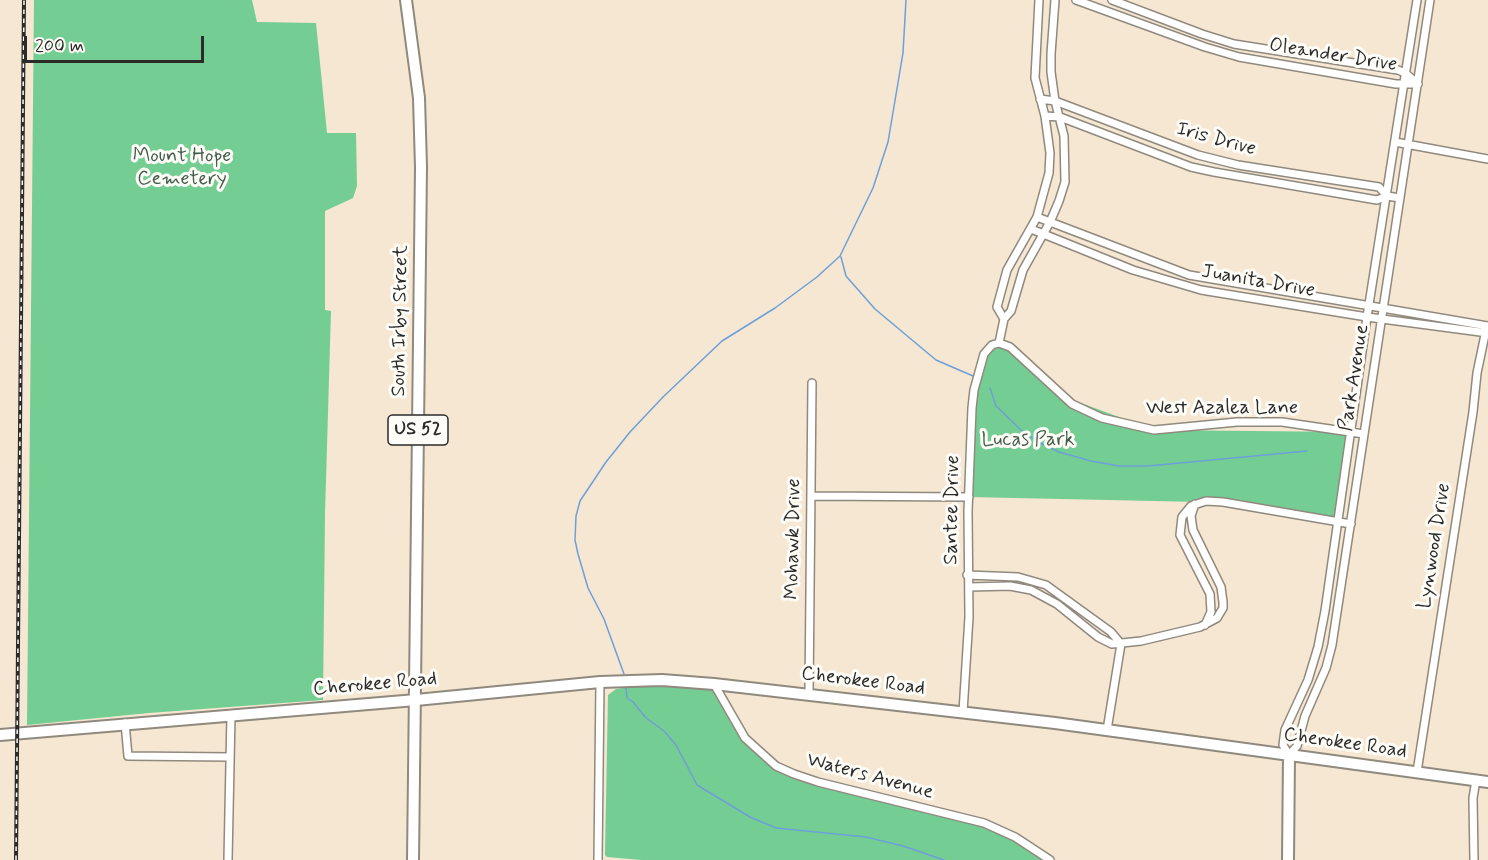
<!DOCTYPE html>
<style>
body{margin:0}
#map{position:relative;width:1488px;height:860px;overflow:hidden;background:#f5e7d1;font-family:Mynerve,sans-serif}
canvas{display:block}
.scale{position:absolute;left:24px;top:36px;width:180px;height:27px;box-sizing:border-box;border:3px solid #2b2b2b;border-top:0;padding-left:8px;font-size:18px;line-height:21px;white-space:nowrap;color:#2b2b2b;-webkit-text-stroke:4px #fdfcf7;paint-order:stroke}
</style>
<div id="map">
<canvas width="1488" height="860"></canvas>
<div class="scale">200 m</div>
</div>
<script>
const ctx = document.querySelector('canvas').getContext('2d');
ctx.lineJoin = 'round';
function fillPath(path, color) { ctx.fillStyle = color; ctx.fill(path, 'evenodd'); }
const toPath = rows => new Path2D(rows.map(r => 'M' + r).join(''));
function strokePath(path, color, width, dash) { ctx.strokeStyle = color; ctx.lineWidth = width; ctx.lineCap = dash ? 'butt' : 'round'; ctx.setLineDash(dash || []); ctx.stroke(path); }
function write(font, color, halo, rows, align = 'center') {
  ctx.font = font + ' Mynerve,sans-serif'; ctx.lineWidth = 6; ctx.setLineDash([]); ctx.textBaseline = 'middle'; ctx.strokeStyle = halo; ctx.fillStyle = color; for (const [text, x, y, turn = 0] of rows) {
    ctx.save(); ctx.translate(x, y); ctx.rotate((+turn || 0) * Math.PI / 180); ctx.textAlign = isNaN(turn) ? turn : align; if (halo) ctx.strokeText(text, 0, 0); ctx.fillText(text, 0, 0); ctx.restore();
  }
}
const green = toPath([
 [34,0,252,0,257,22,316,23,327,133,356,133,357,186,353,198,325,211,325,310,331,311,325,514,323,700,149,713,27,725],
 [1005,344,1062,396,1154,430,1350,432,1337,521,1201,502,969,497,972,408,984,354],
 [658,683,714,688,733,724,788,773,975,822,1001,832,1046,860,641,860,607,857,605,855,608,695,616,689]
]);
const stream = toPath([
 [841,257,846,276,875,309,936,360,973,376],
 [990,388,996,406,1022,431,1038,442,1059,452,1091,461,1119,466,1148,466,1307,451],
 [624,674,604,619,588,588,578,554,575,540,576,516,580,501,606,462,630,432,663,397,722,341,775,308,817,277,840,256,873,188,888,142,903,53,906,0],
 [626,688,627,698,633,702,646,718,664,731,676,745,697,785,750,817,776,828,866,837,903,846,944,860]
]);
const street = toPath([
 [1076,0,1205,47,1239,57,1396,84,1418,84],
 [1112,0,1202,34,1234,44,1398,70,1405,73,1418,84],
 [1417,0,1367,317,1325,611,1318,647,1308,680,1285,730,1283,745,1289,755,1297,746,1305,716,1326,668,1332,645,1430,0],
 [1040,99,1055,101,1198,155,1238,165,1379,187,1387,196,1400,198],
 [1045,116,1060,117,1191,167,1214,172,1377,200,1387,196],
 [1395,142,1488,159],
 [1037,217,1189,275,1488,326],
 [1031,229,1133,270,1201,290,1367,317,1488,333],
 [1004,319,997,307,1007,270,1037,217,1049,173,1050,153,1045,116,1035,78,1039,0],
 [999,343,1010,347,1072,404,1102,418,1154,430,1237,422,1282,422,1364,434],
 [999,343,1004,319,1011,311,1023,270,1050,222,1059,201,1065,182,1064,136,1055,101,1051,72,1051,54,1055,0],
 [811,496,969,497],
 [967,575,1018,577,1046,585,1111,632,1121,644],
 [969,587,1010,586,1031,590,1057,604,1098,637,1112,644,1141,641,1200,627,1217,618,1223,608,1223,602,1221,587,1193,530,1191,516,1195,504],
 [1205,625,1211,612,1210,594,1180,535,1182,517,1191,506,1206,501,1223,502,1351,524],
 [714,684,745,738,776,766,794,774,818,782,984,823,1015,837,1050,860],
 [809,694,812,383],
 [963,712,969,617,968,511,972,408,974,390,984,354,992,345,999,343],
 [125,723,128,756,230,757],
 [1107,730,1121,644],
 [1417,772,1473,412,1477,373,1486,330],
 [228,860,231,715],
 [598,860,600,682],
 [1474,860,1473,798,1476,780]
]);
const secondary = toPath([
 [0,735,416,700,600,682,662,680,714,684,1055,723,1488,782],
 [1288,860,1289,755]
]);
const primary = toPath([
 [406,0,419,98,421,167,413,860]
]);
const rail = toPath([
 [16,860,24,0]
]);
const shields = [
 [418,430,60]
];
const shieldNames = [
 ["US 52",418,430]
];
const streetNames = [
 ["Oleander Drive",1333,56,9],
 ["Iris Drive",1216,140,15],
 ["Juanita Drive",1258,282,10],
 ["South Irby Street",401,321,-89],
 ["Park Avenue",1355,378,-81],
 ["West Azalea Lane",1222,409],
 ["Santee Drive",953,510,-89],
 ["Mohawk Drive",794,539,-89],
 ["Lynwood Drive",1435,546,-81],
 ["Cherokee Road",863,682,7],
 ["Cherokee Road",375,685,-5],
 ["Cherokee Road",1345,744,8],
 ["Waters Avenue",870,777,15]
];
const parkNames = [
 ["Mount Hope",182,157],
 ["Cemetery",182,180],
 ["Lucas Park",1028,441]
];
fillPath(green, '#74cd93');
strokePath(stream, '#6e9fd9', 1.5);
strokePath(street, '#90897e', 10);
strokePath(secondary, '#90897e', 14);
strokePath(primary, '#90897e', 14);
strokePath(street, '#fff', 7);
strokePath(secondary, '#fff', 10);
strokePath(primary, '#fff', 10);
strokePath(rail, '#2b2b2b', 4);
strokePath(rail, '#fdfcf7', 1.5, [4.5]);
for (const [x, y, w] of shields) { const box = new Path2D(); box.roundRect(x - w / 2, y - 15, w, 30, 4.5); ctx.fillStyle = '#fdfcf7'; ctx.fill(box); strokePath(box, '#2b2b2b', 1.5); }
write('bold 18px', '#2b2b2b', null, shieldNames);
write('20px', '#2b2b2b', '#fdfcf7', streetNames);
write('20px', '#415c4a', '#fdfcf7', parkNames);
</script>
